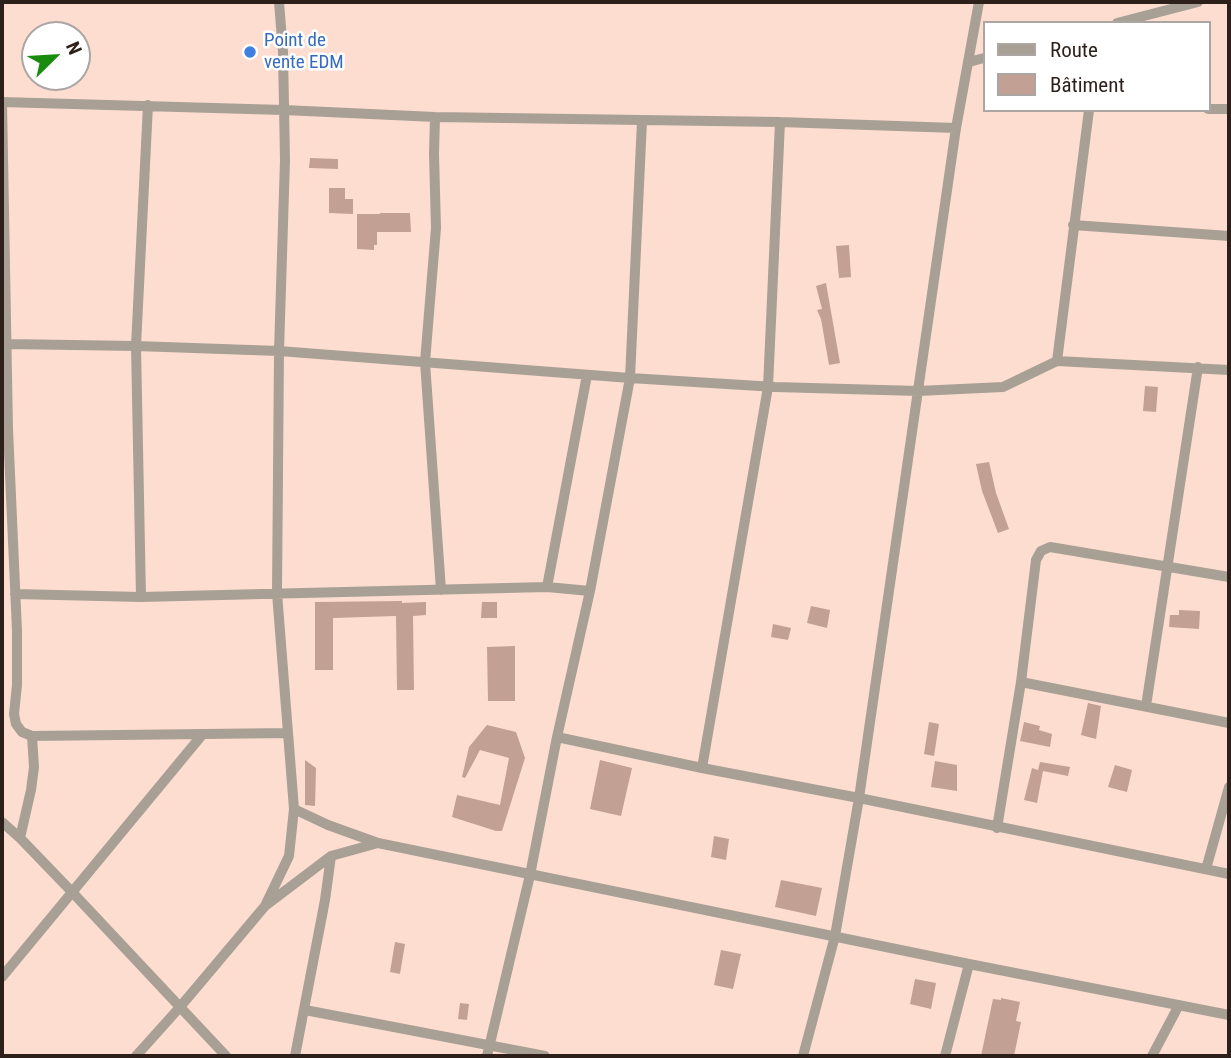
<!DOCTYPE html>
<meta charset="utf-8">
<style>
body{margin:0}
#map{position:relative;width:1231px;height:1058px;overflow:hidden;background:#feddd1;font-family:"Roboto Condensed",sans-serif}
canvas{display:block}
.frame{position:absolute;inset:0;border:4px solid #2d1f19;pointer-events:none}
.legend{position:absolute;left:983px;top:21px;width:228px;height:91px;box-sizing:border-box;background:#fff;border:2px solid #aba5a3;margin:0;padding:9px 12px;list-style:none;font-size:21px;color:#2d1f19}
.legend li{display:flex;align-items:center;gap:14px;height:35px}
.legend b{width:35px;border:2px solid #aba5a3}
.north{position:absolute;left:21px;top:21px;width:70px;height:70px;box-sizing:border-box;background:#fff;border:2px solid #aba5a3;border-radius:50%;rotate:66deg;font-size:19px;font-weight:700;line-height:28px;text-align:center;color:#2d1f19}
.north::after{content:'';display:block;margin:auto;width:24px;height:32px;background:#198b0f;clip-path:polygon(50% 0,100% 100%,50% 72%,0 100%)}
</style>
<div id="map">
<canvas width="1231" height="1058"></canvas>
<div class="frame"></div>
<ul class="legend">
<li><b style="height:9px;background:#a8a094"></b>Route</li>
<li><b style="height:19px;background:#c2a094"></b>Bâtiment</li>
</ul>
<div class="north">N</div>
</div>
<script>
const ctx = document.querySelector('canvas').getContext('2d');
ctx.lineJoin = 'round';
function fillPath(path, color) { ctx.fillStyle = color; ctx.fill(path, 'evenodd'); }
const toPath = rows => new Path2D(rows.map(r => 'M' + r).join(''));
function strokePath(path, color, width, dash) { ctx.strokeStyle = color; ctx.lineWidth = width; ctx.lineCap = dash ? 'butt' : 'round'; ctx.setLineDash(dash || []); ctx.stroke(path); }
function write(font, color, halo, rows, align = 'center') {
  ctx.font = font + ' "Roboto Condensed",sans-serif'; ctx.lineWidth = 5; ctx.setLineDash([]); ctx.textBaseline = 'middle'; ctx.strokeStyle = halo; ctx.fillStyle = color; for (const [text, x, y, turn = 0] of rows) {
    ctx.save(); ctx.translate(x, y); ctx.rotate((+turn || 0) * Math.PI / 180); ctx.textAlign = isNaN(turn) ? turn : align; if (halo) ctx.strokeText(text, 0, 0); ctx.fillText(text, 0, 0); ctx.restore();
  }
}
const building = toPath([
 [310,158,338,159,338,169,309,168],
 [329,188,345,188,345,199,353,199,353,214,329,213],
 [380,213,410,213,411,232,377,232,377,245,374,245,374,250,357,249,357,214,380,214],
 [849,245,851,277,839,278,836,246],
 [826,283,840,363,829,365,821,319,817,310,822,309,816,286],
 [1145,386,1158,387,1156,412,1143,411],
 [989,462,996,493,1009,529,998,533,982,491,976,464],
 [402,601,402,603,426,602,426,615,413,616,414,690,397,690,396,616,333,618,333,670,315,670,315,602],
 [482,602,497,602,497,618,481,618],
 [811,606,830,610,827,628,807,623],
 [1179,610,1200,611,1199,629,1169,627,1170,615,1179,615],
 [773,624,791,628,788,640,771,637],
 [515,646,515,701,488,701,487,647],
 [1088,703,1101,706,1096,739,1081,735],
 [929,722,939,724,934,756,924,754],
 [1024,722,1040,726,1039,730,1052,734,1050,747,1020,741],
 [487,725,516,732,525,758,502,831,496,831,452,817,457,795,500,805,509,758,480,750,465,778,462,777,469,747],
 [305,760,316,768,315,806,305,805],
 [600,760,632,768,621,816,590,809],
 [935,761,957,765,957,791,931,787],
 [1040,762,1070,767,1068,776,1043,771,1037,803,1024,800,1032,768,1038,770],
 [1115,765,1132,770,1127,792,1108,787],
 [714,836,729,839,726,860,711,857],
 [781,880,822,888,816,916,775,907],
 [395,942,405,944,400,974,390,972],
 [721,950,741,954,733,989,714,985],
 [915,979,936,983,931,1009,910,1004],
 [1001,998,1020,1002,1016,1021,1021,1022,1014,1056,981,1056,993,999,1001,1000],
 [460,1003,469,1004,467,1020,458,1019]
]);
const street = toPath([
 [1117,23,1198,2],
 [969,62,984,58],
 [2,102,284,110,435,117,780,122,956,128],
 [2,102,8,429,17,631,17,685,14,714,16,724,22,732,32,736,288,733],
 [148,105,136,346,141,597,547,587,590,591],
 [1208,109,1229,109],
 [435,117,434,154,436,228,425,362,441,590],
 [1073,225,1229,236],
 [7,344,136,346,279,351,630,378,775,387,918,391,1003,387,1057,361,1229,370],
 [1057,361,1089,110],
 [547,587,587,375],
 [15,594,141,597],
 [1021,682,1229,723],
 [1146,706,1198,367],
 [557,737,702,768,859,798,1229,874],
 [702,768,768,387,780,122],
 [294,809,328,825,378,843,969,964,1229,1015],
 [2,822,20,838,73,893,226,1056],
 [997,828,1021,682,1036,560,1041,551,1050,547,1229,577],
 [20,838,31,790,34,767,32,736],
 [1206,869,1229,787],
 [265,906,289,856,294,809,277,593,279,351,285,160,283,52,279,2],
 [2,977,202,735],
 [305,1010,545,1056],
 [136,1056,180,1007,265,906,331,856,378,843],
 [295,1056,325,900,331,856],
 [487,1056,530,875,557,737,590,591,630,378,642,121],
 [803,1056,835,936,859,798,956,128,979,2],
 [945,1056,969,964],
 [1152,1056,1179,1005]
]);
const markers = [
 [250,52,7,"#3f7fe0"]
];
const shopNames = [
 ["Point de",264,41],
 ["vente EDM",264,63]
];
fillPath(building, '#c2a094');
strokePath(street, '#a8a094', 10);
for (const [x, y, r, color] of markers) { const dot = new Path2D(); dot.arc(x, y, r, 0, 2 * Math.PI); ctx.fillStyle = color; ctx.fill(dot); strokePath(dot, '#fff', 2.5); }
write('19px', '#366cbe', '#fff', shopNames, 'left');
</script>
